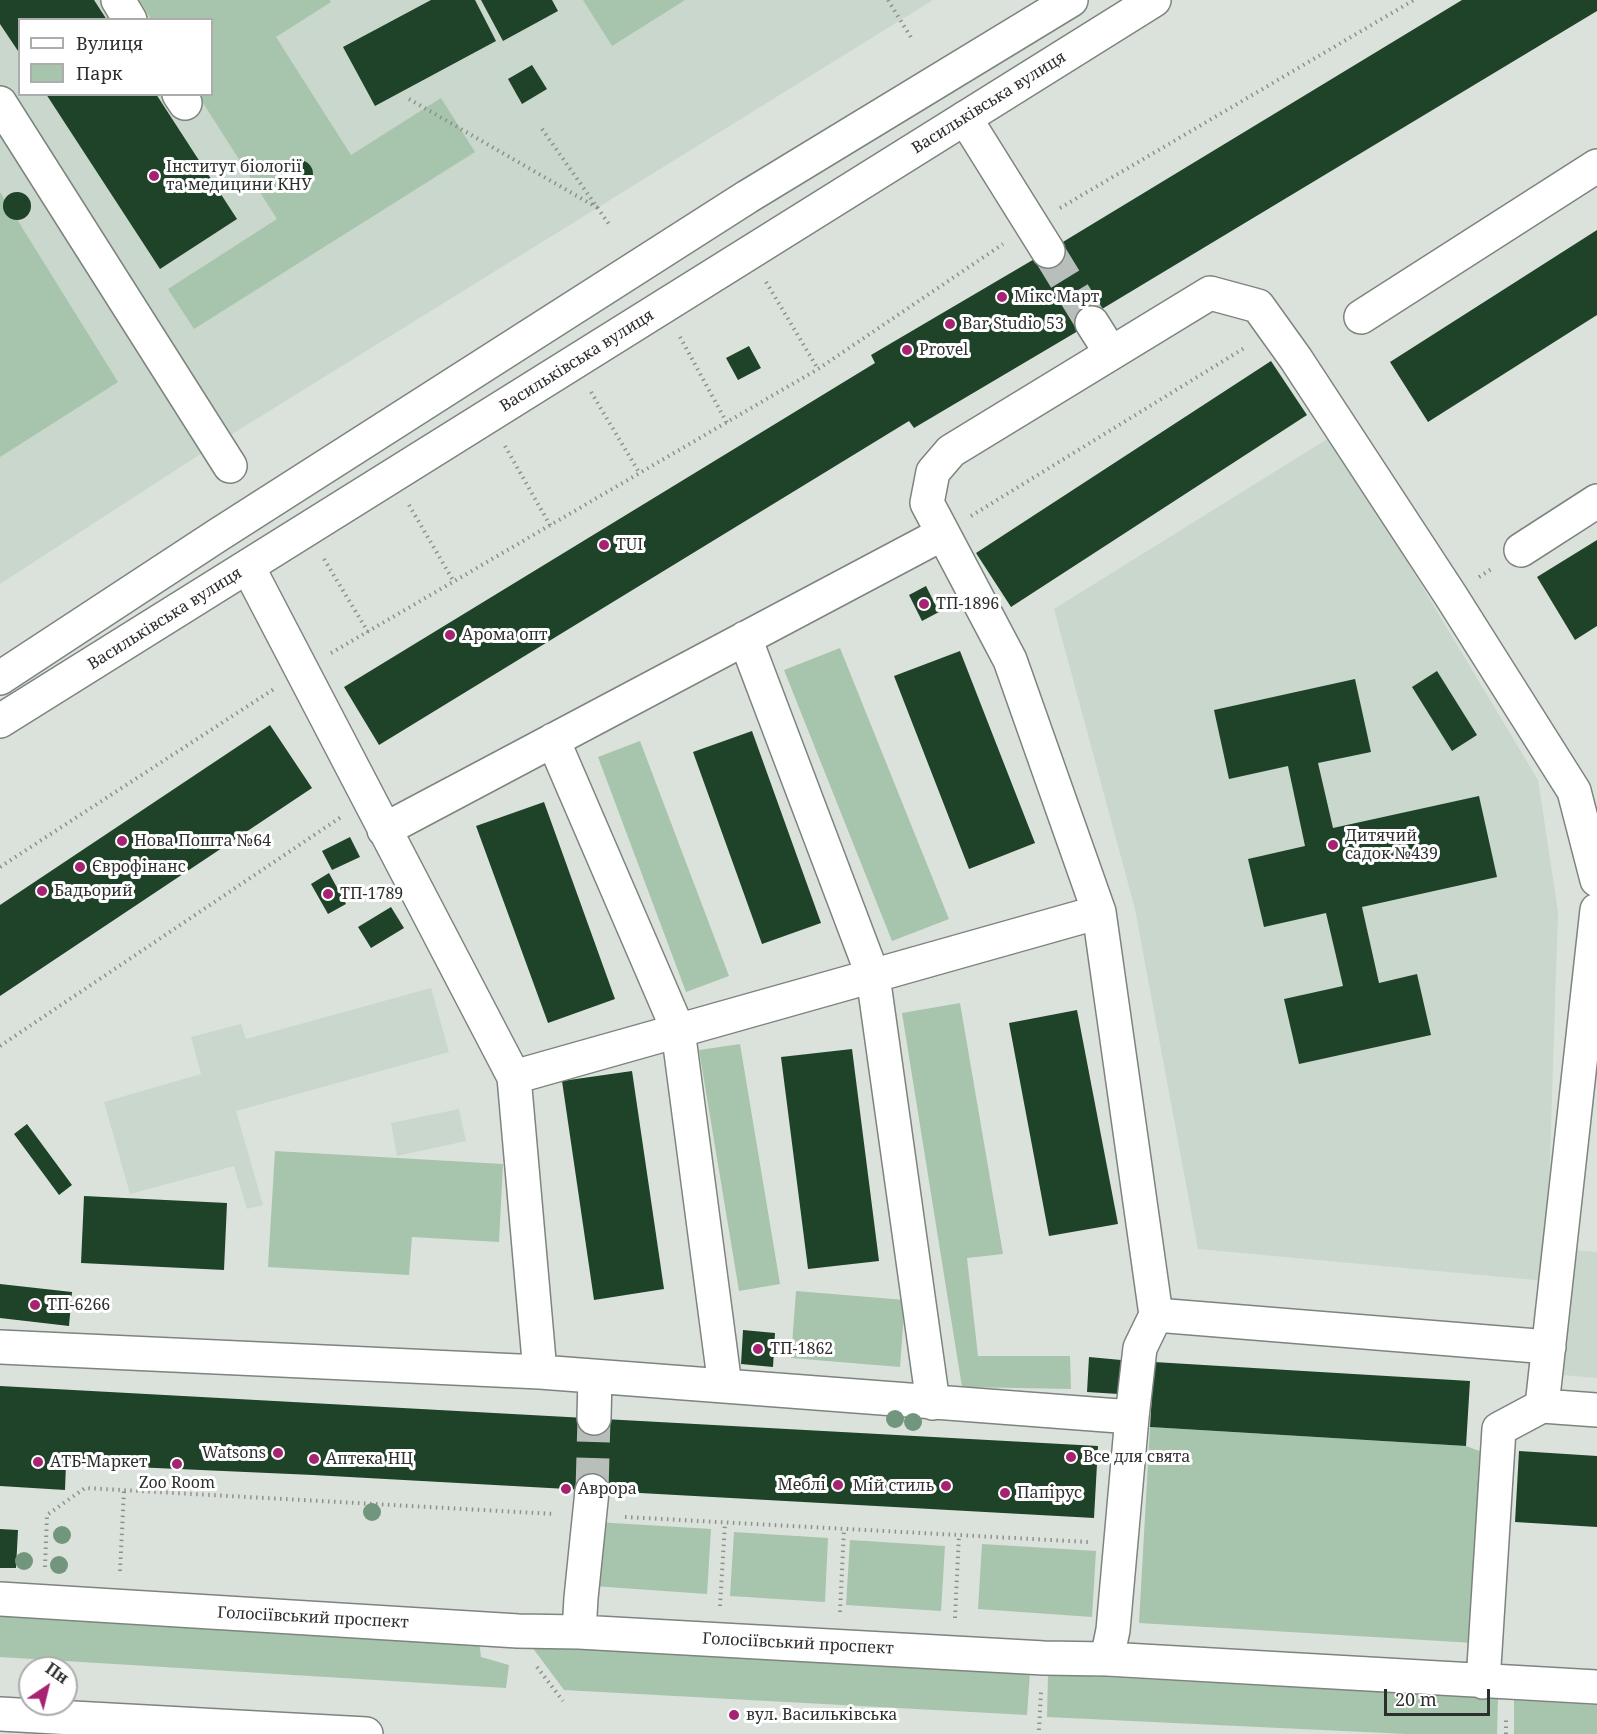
<!DOCTYPE html>
<meta charset="utf-8">
<style>
body{margin:0}
#map{position:relative;width:1597px;height:1734px;overflow:hidden;background:#dbe2dc;font-family:"Noto Serif",serif}
canvas{display:block}
.legend{position:absolute;left:18px;top:18px;width:195px;height:78px;box-sizing:border-box;background:#fff;border:2px solid #abacab;margin:0;padding:8px 10px;list-style:none;font-size:18px;color:#2d2f2d}
.legend li{display:flex;align-items:center;gap:12px;height:30px}
.legend b{width:30px;border:2px solid #abacab}
.north{position:absolute;left:18px;top:1656px;width:60px;height:60px;box-sizing:border-box;background:#fff;border:2px solid #abacab;border-radius:50%;rotate:35deg;font-size:16px;font-weight:700;line-height:24px;text-align:center;color:#2d2f2d}
.north::after{content:'';display:block;margin:auto;width:21px;height:27px;background:#a62371;clip-path:polygon(50% 0,100% 100%,50% 72%,0 100%)}
.scale{position:absolute;left:1384px;top:1689px;width:106px;height:27px;box-sizing:border-box;border:3px solid #2d2f2d;border-top:0;padding-left:8px;font-size:18px;line-height:21px;white-space:nowrap;color:#2d2f2d;-webkit-text-stroke:4px #fff;paint-order:stroke}
</style>
<div id="map">
<canvas width="1597" height="1734"></canvas>
<ul class="legend">
<li><b style="height:8px;background:#fff"></b>Вулиця</li>
<li><b style="height:16px;background:#a7c5ac"></b>Парк</li>
</ul>
<div class="north">Пн</div>
<div class="scale">20 m</div>
</div>
<script>
const ctx = document.querySelector('canvas').getContext('2d');
ctx.lineJoin = 'round';
function fillPath(path, color) { ctx.fillStyle = color; ctx.fill(path, 'evenodd'); }
const toPath = rows => new Path2D(rows.map(r => 'M' + r).join(''));
function strokePath(path, color, width, dash) { ctx.strokeStyle = color; ctx.lineWidth = width; ctx.lineCap = dash ? 'butt' : 'round'; ctx.setLineDash(dash || []); ctx.stroke(path); }
function write(font, color, halo, rows, align = 'center') {
  ctx.font = font + ' "Noto Serif",serif'; ctx.lineWidth = 6; ctx.setLineDash([]); ctx.textBaseline = 'middle'; ctx.strokeStyle = halo; ctx.fillStyle = color; for (const [text, x, y, turn = 0] of rows) {
    ctx.save(); ctx.translate(x, y); ctx.rotate((+turn || 0) * Math.PI / 180); ctx.textAlign = isNaN(turn) ? turn : align; if (halo) ctx.strokeText(text, 0, 0); ctx.fillText(text, 0, 0); ctx.restore();
  }
}
const built = toPath([
 [0,0,933,0,216,444,0,584],
 [20,20,212,20,212,94,20,94],
 [1332,436,1538,780,1558,912,1546,1281,1198,1249,1135,909,1054,609],
 [431,988,449,1052,236,1111,263,1205,247,1209,234,1166,130,1194,104,1102,201,1074,191,1037,241,1024,246,1039],
 [459,1109,466,1141,397,1156,391,1123],
 [1574,1250,1597,1252,1597,1378,1562,1375]
]);
const green = toPath([
 [139,0,330,0,331,2,276,37,351,155,441,98,475,152,194,329,168,289,277,219,198,95,212,94,212,20,151,19],
 [583,0,685,0,612,46],
 [0,192,118,382,0,457],
 [840,648,949,919,892,941,784,670],
 [640,741,729,976,686,992,598,757],
 [960,1003,1003,1254,967,1258,978,1356,1070,1356,1071,1389,962,1387,902,1013],
 [740,1044,780,1284,739,1291,699,1050],
 [275,1151,503,1164,499,1242,412,1237,409,1275,268,1267],
 [796,1291,905,1300,900,1367,791,1358],
 [1150,1427,1466,1446,1485,1453,1474,1643,1139,1623],
 [597,1522,711,1529,707,1594,593,1586],
 [734,1532,828,1538,825,1602,730,1596],
 [850,1540,945,1546,941,1611,846,1605],
 [982,1544,1096,1551,1092,1617,978,1609],
 [0,1614,479,1640,481,1657,509,1665,506,1688,0,1657],
 [526,1639,1030,1672,1027,1715,564,1690],
 [1048,1674,1498,1698,1497,1734,1407,1734,1047,1717],
 [1514,1700,1597,1705,1597,1734,1514,1734]
]);
const building = toPath([
 [0,0,94,0,107,20,20,20,20,54,0,24],
 [431,0,475,0,496,41,375,106,343,47],
 [481,0,552,0,558,11,503,41],
 [1462,0,1597,0,1597,11,1097,312,1100,318,914,428,909,421,379,745,344,687,875,363,871,355,1048,251],
 [532,65,547,89,522,104,508,79],
 [46,94,156,94,237,219,160,269],
 '285 174a14 14 0 1 1 28 0a14 14 0 1 1-28 0Z',
 '3 206a14 14 0 1 1 28 0a14 14 0 1 1-28 0Z',
 [1597,230,1597,315,1428,422,1390,362],
 [749,346,761,368,738,380,726,358],
 [1271,361,1307,415,1011,607,976,553],
 [1597,540,1597,626,1575,640,1537,577],
 [926,586,939,612,922,621,909,595],
 [960,651,1035,843,969,869,894,676],
 [1437,671,1477,735,1452,751,1412,687],
 [1355,679,1371,752,1318,763,1333,828,1479,796,1497,877,1362,907,1379,983,1417,974,1431,1035,1299,1064,1284,999,1343,986,1326,913,1264,927,1248,859,1305,846,1288,766,1229,779,1214,710],
 [270,725,312,788,0,996,0,905],
 [752,731,821,923,762,944,693,752],
 [544,802,615,999,548,1023,476,826],
 [350,837,360,857,332,870,322,851],
 [329,873,346,904,328,914,311,884],
 [391,907,404,928,371,948,358,927],
 [1077,1010,1118,1224,1049,1236,1009,1023],
 [852,1049,879,1261,808,1269,781,1057],
 [632,1071,664,1289,594,1300,562,1081],
 [27,1124,72,1185,59,1195,14,1134],
 [84,1196,227,1203,224,1270,81,1263],
 [0,1284,72,1292,69,1326,0,1318],
 [743,1330,775,1333,773,1367,741,1364],
 [1089,1357,1121,1360,1119,1394,1087,1392],
 [1154,1362,1470,1381,1466,1446,1150,1427],
 [0,1386,1098,1446,1094,1518,313,1475,66,1464,65,1490,0,1486],
 [1519,1451,1597,1456,1597,1527,1515,1522],
 [0,1529,18,1530,16,1568,0,1568]
]);
const minorTunnel = toPath([
 [1048,251,1092,323],
 [592,1491,594,1418]
]);
const path = toPath([
 [888,0,912,39],
 [409,99,598,208],
 [542,129,611,227],
 [1060,208,1414,0],
 [766,282,818,369],
 [680,337,727,423],
 [591,392,640,474],
 [505,446,551,527],
 [409,505,454,582],
 [971,516,1246,347],
 [324,559,368,632],
 [1479,577,1493,568],
 [331,653,818,369,1003,244],
 [0,867,274,689],
 [0,1046,341,817],
 [625,1517,1088,1542],
 [45,1567,47,1515,85,1488,555,1514],
 [120,1571,124,1491],
 [720,1606,725,1523],
 [840,1612,844,1529],
 [955,1618,959,1535],
 [537,1667,563,1701],
 [1039,1730,1041,1692],
 [1506,1734,1506,1717]
]);
const minor = toPath([
 [118,0,130,20],
 [179,94,185,103],
 [0,103,230,466],
 [965,118,1048,251],
 [1361,317,1597,166],
 [1092,323,1111,353],
 [1521,550,1597,501],
 [248,567,514,1077,540,1372],
 [745,638,873,976,933,1403],
 [553,740,678,1030,725,1386],
 [384,830,942,534],
 [514,1077,1099,912],
 [1156,1315,1549,1347],
 [0,1347,540,1372,1132,1417],
 [1542,1406,1597,1410],
 [594,1418,595,1377],
 [0,1599,518,1631,579,1632,1044,1658,1107,1659,1597,1687],
 [579,1632,581,1598,592,1491],
 [1107,1659,1113,1630,1132,1417,1140,1348,1156,1315,1099,912,1010,660,927,503,933,472,951,451,1210,293,1258,306,1296,359,1451,596,1574,791,1597,880],
 [1483,1682,1499,1429,1542,1406,1597,910]
]);
const major = toPath([
 [0,678,218,535,747,197,1071,0],
 [0,721,1154,0]
]);
const highway = toPath([
 [0,1714,366,1734]
]);
const trees = [
 [895,1419],
 [913,1422],
 [372,1512],
 [62,1535],
 [24,1561],
 [59,1565]
];
const markers = [
 [154,176,6,"#a62371"],
 [1002,297,6,"#a62371"],
 [950,324,6,"#a62371"],
 [907,350,6,"#a62371"],
 [604,545,6,"#a62371"],
 [924,604,6,"#a62371"],
 [450,635,6,"#a62371"],
 [122,841,6,"#a62371"],
 [1333,845,6,"#a62371"],
 [80,867,6,"#a62371"],
 [42,891,6,"#a62371"],
 [328,894,6,"#a62371"],
 [35,1305,6,"#a62371"],
 [758,1349,6,"#a62371"],
 [278,1453,6,"#a62371"],
 [1071,1457,6,"#a62371"],
 [314,1459,6,"#a62371"],
 [38,1462,6,"#a62371"],
 [177,1464,6,"#a62371"],
 [838,1485,6,"#a62371"],
 [946,1486,6,"#a62371"],
 [566,1489,6,"#a62371"],
 [1005,1493,6,"#a62371"],
 [734,1715,6,"#a62371"]
];
const streetNames = [
 ["Васильківська вулиця",989,103,-32],
 ["Васильківська вулиця",577,361,-32],
 ["Васильківська вулиця",165,619,-32],
 ["Голосіївський проспект",313,1618,3],
 ["Голосіївський проспект",798,1644,3]
];
const poiNames = [
 ["Інститут біології",166,167],
 ["та медицини КНУ",166,185],
 ["Мікс Март",1014,297],
 ["Bar Studio 53",962,324],
 ["Provel",919,350],
 ["TUI",616,545],
 ["ТП-1896",936,604],
 ["Арома опт",462,635],
 ["Дитячий",1345,836],
 ["садок №439",1345,854],
 ["Нова Пошта №64",134,841],
 ["Єврофінанс",92,867],
 ["Бадьорий",54,891],
 ["ТП-1789",340,894],
 ["ТП-6266",47,1305],
 ["ТП-1862",770,1349],
 ["Watsons",266,1453,"right"],
 ["Все для свята",1083,1457],
 ["Аптека НЦ",326,1459],
 ["АТБ-Маркет",50,1462],
 ["Zoo Room",177,1483,"center"],
 ["Меблі",826,1485,"right"],
 ["Мій стиль",934,1486,"right"],
 ["Аврора",578,1489],
 ["Папірус",1017,1493],
 ["вул. Васильківська",746,1715]
];
fillPath(built, '#cad7cc');
fillPath(green, '#a7c5ac');
fillPath(building, '#1f4328');
strokePath(minorTunnel, '#b8beb9', 33, [33, 16]);
strokePath(minor, '#7d847e', 36);
strokePath(major, '#7d847e', 36);
strokePath(highway, '#7d847e', 36);
strokePath(path, '#8d918d', 4, [1.5, 4.5]);
strokePath(minor, '#fff', 33);
strokePath(major, '#fff', 33);
strokePath(highway, '#fff', 33);
ctx.fillStyle = '#72967d';
for (const [x, y] of trees) { ctx.beginPath(); ctx.arc(x, y, 9, 0, 2 * Math.PI); ctx.fill(); }
for (const [x, y, r, color] of markers) { const dot = new Path2D(); dot.arc(x, y, r, 0, 2 * Math.PI); ctx.fillStyle = color; ctx.fill(dot); strokePath(dot, '#fff', 2); }
write('16px', '#2d2f2d', '#fff', streetNames);
write('16px', '#2d2f2d', '#fff', poiNames, 'left');
</script>
